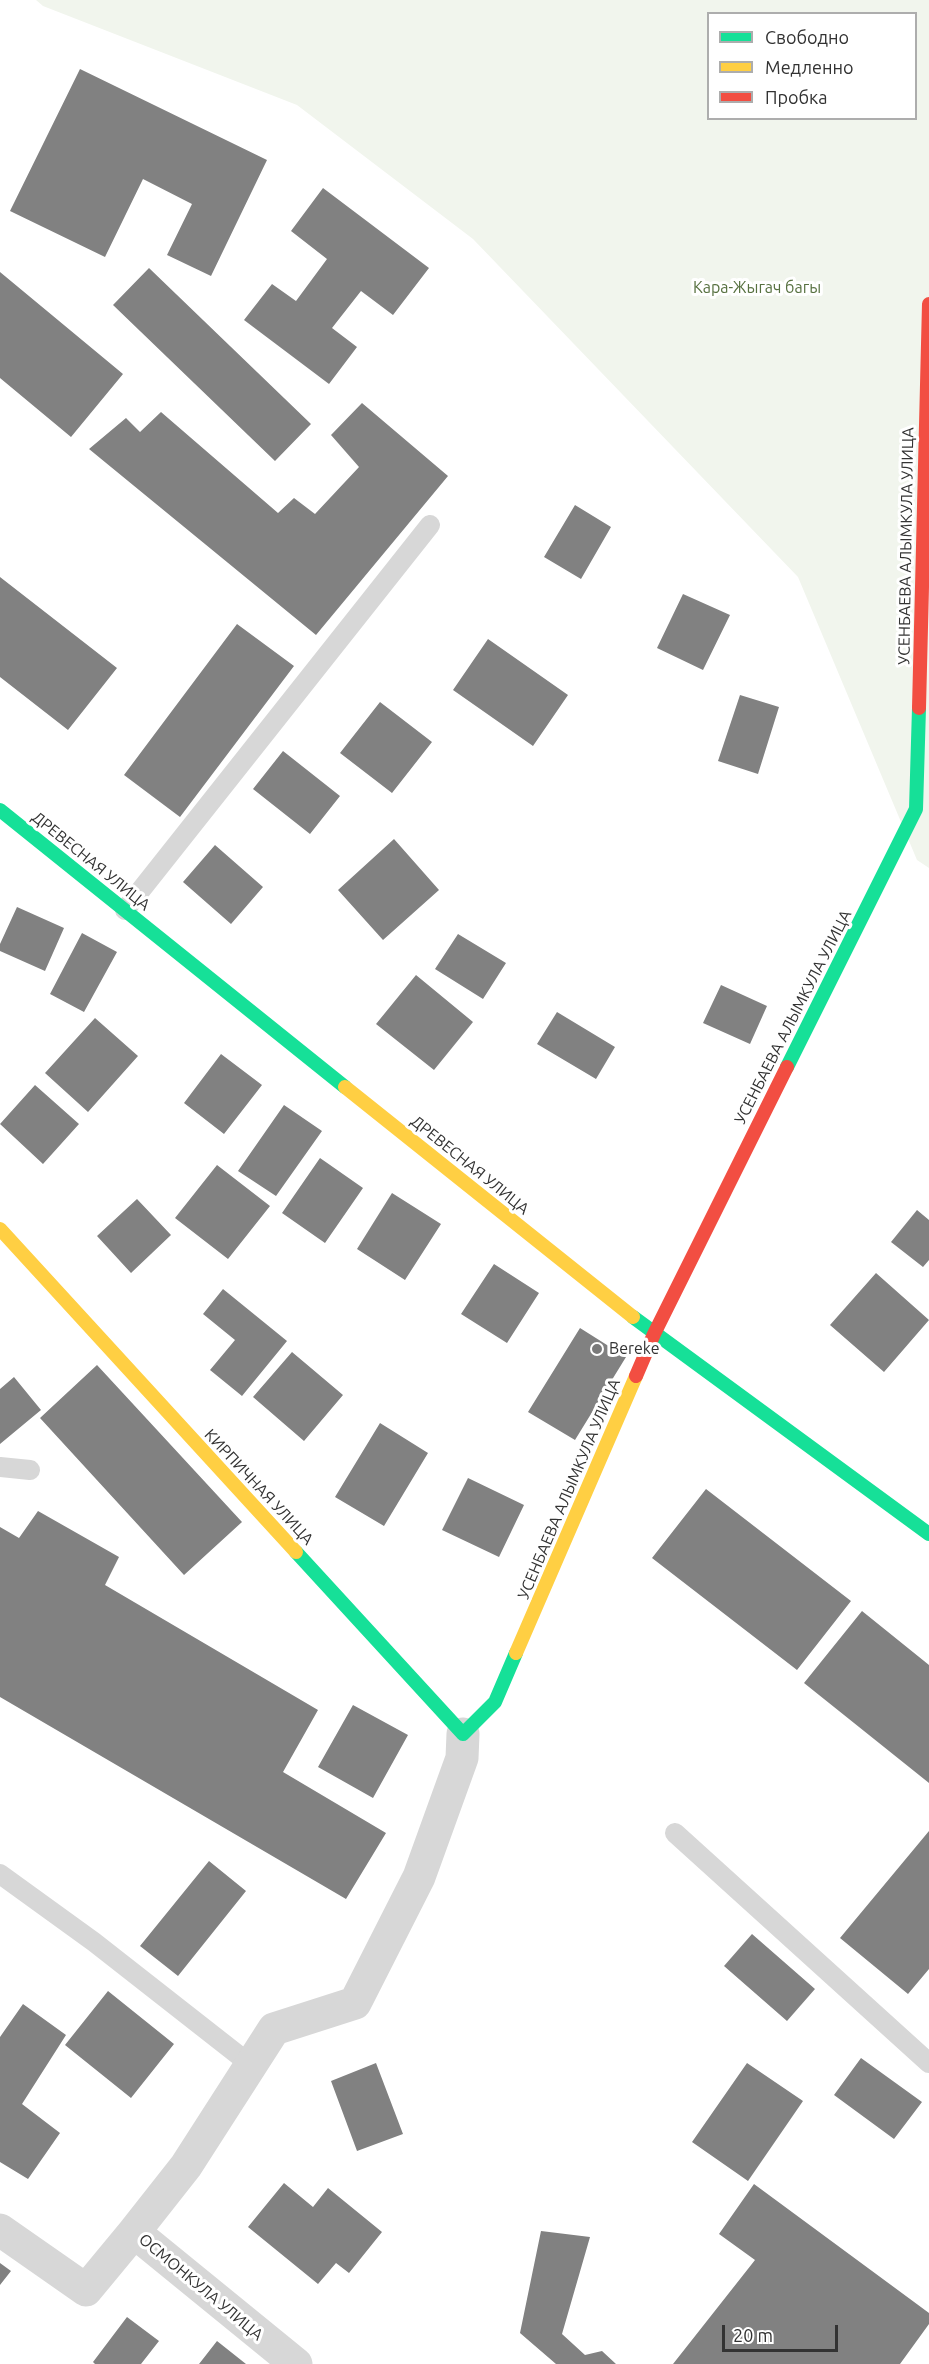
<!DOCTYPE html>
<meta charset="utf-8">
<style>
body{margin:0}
#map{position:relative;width:929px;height:2364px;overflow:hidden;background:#fff;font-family:Ubuntu,sans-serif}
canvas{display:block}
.legend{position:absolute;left:707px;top:12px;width:210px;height:108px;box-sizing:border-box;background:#fff;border:2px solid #adadad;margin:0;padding:8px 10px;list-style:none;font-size:18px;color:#333}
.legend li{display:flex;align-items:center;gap:12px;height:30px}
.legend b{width:30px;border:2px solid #adadad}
.scale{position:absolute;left:722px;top:2325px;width:116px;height:27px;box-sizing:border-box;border:3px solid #333;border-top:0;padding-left:8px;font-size:18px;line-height:21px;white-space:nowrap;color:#333;-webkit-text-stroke:4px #fff;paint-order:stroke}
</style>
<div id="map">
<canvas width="929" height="2364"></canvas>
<ul class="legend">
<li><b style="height:8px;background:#16e098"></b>Свободно</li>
<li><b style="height:8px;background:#ffcf43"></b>Медленно</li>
<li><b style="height:8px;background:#f24e42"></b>Пробка</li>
</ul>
<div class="scale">20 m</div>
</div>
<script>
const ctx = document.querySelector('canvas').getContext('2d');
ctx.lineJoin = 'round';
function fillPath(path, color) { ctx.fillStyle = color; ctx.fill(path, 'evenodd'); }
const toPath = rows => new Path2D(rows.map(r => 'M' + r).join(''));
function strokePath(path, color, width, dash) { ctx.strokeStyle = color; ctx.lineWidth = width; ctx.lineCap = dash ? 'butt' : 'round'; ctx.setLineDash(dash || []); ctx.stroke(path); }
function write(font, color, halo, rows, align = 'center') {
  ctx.font = font + ' Ubuntu,sans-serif'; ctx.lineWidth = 6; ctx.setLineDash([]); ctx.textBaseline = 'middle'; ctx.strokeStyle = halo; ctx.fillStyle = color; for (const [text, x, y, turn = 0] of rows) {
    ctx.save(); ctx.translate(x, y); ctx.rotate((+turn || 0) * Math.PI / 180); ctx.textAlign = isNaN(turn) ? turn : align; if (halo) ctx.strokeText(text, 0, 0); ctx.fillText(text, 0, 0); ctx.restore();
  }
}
const green = toPath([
 [36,0,929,0,929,868,917,860,798,577,473,239,297,105,43,6],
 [708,14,916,14,916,118,708,118]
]);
const building = toPath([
 [80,69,267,160,211,276,167,255,192,204,143,179,105,257,10,211],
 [323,188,429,268,393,315,361,291,332,328,357,347,329,384,244,320,272,284,296,301,327,259,291,231],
 [149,268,311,424,275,461,113,305],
 [0,272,123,374,71,437,0,378],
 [362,403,448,476,316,635,89,449,126,418,140,432,161,412,278,513,294,498,315,514,359,467,331,435],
 [575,505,611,527,581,579,544,557],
 [0,577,117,668,68,730,0,677],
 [683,594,730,615,703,670,657,648],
 [237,624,294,666,180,817,124,775],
 [488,639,568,695,533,746,453,690],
 [740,695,779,707,758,774,718,761],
 [380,702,432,742,392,793,340,753],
 [283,751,340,796,310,834,253,789],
 [394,839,439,890,383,940,338,890],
 [215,845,263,887,231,924,183,882],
 [17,907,64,928,45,971,0,951,0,944],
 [82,933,117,952,84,1012,50,994],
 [458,934,506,963,483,999,435,969],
 [416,975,473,1022,434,1070,376,1024],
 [721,985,767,1006,750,1044,703,1023],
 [557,1012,615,1047,596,1079,537,1044],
 [95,1018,138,1056,88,1112,45,1073],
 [221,1054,262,1085,224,1134,184,1103],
 [35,1085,79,1124,43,1164,0,1124],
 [284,1105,322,1131,276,1196,238,1171],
 [320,1158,363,1188,325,1243,282,1213],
 [217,1165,270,1206,228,1259,175,1218],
 [392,1193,441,1224,405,1280,357,1249],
 [137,1199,171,1235,131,1273,97,1236],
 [917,1210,929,1220,929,1260,923,1267,891,1242],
 [494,1264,539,1293,507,1343,461,1314],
 [876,1273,929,1320,884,1372,830,1325],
 [223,1289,287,1341,242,1396,210,1370,235,1340,203,1314],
 [580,1328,626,1357,575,1440,528,1412],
 [292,1352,343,1395,304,1441,253,1397],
 [97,1365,242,1522,184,1575,40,1418],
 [14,1377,41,1410,0,1444,0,1389],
 [380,1423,428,1453,384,1526,335,1497],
 [468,1478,524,1505,499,1557,442,1530],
 [706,1489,851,1601,797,1670,652,1558],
 [38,1511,119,1557,105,1585,318,1710,283,1772,386,1833,346,1899,0,1697,0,1527,19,1538],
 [862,1611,929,1665,929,1783,804,1683],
 [353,1705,408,1735,373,1798,318,1767],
 [929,1831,929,1969,908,1994,840,1938],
 [209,1861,246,1891,178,1976,140,1946],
 [752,1934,815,1989,787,2021,724,1966],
 [108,1991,174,2044,131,2098,65,2045],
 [23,2004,66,2035,22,2104,60,2133,28,2179,0,2162,0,2037],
 [861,2058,922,2102,894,2139,834,2095],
 [376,2063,403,2134,357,2151,331,2081],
 [747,2063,803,2101,748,2181,692,2142],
 [284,2183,313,2207,328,2188,382,2232,349,2273,336,2263,318,2284,248,2227],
 [754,2184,929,2313,929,2324,900,2364,673,2364,755,2260,719,2234],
 [541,2231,590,2237,562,2334,585,2355,602,2351,616,2364,556,2364,520,2333],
 [0,2263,11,2271,0,2285],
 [127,2317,159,2341,141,2364,95,2364,93,2362],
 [217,2341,246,2364,199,2364]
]);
const lane = toPath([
 [125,910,430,525],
 [0,1467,30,1470],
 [675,1833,929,2063],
 [0,1874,94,1942,251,2065]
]);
const street = toPath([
 [0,2230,86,2290,134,2232,296,2364],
 [134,2232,186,2166,274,2029,355,2003,419,1877,462,1758,463,1734]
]);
const fast = toPath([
 [0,810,345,1087],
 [787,1067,916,809,919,708],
 [633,1317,929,1534],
 [296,1552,463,1734,495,1702,516,1653]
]);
const slow = toPath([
 [345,1087,633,1317],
 [0,1229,296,1552],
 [516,1653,636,1376]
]);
const jam = toPath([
 [919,708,929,304],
 [636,1376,654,1334,787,1067]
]);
const markers = [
 [597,1349,6,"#7a7a7a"]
];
const parkNames = [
 ["Кара-Жыгач багы",757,288]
];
const streetNames = [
 ["УСЕНБАЕВА АЛЫМКУЛА УЛИЦА",906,546,-89],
 ["ДРЕВЕСНАЯ УЛИЦА",91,861,39],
 ["УСЕНБАЕВА АЛЫМКУЛА УЛИЦА",793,1017,-63],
 ["ДРЕВЕСНАЯ УЛИЦА",470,1165,39],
 ["КИРПИЧНАЯ УЛИЦА",259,1487,47],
 ["УСЕНБАЕВА АЛЫМКУЛА УЛИЦА",569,1489,-67],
 ["ОСМОНКУЛА УЛИЦА",201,2287,40]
];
const poiNames = [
 ["Bereke",609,1349]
];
fillPath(green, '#f1f5ed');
fillPath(building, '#818181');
strokePath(lane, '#d7d7d7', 20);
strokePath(street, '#d7d7d7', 33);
strokePath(fast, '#16e098', 14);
strokePath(slow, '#ffcf43', 14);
strokePath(jam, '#f24e42', 14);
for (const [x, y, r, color] of markers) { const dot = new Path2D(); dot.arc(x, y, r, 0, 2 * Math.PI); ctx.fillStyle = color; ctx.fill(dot); strokePath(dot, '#fff', 2); }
write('16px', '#56703f', '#fff', parkNames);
write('16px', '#333', '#fff', streetNames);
write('16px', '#333', '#fff', poiNames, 'left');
</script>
